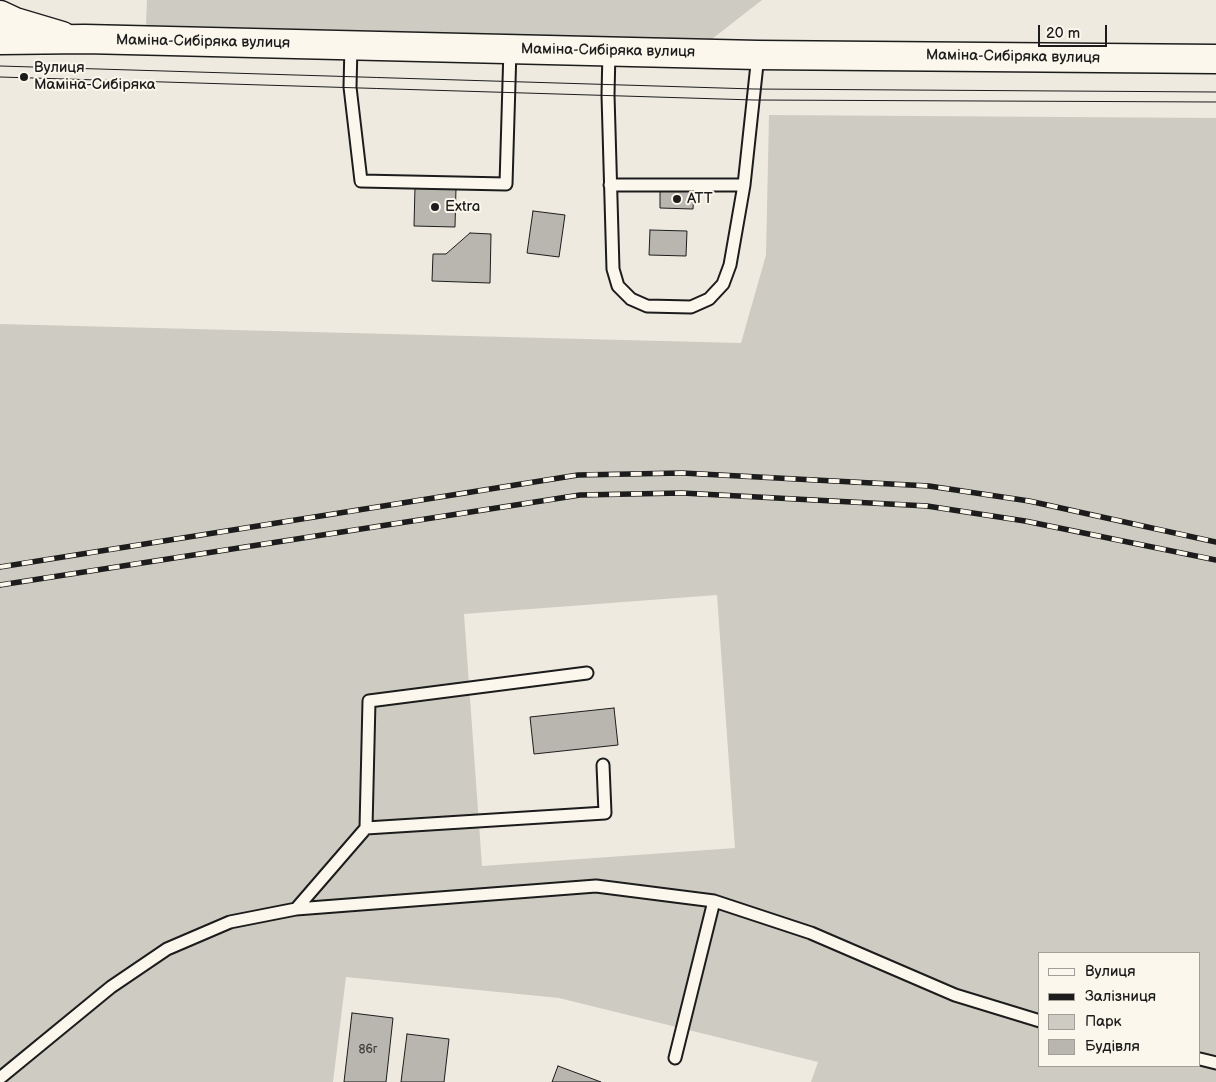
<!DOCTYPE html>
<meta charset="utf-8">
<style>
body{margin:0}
#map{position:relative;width:1216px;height:1082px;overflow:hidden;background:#eeeadf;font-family:"Balsamiq Sans",sans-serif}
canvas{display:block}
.legend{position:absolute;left:1038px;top:952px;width:162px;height:115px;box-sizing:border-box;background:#fbf7ec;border:1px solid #a29f99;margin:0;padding:6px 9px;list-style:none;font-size:15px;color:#1c1c1c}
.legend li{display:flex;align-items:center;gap:10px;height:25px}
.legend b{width:25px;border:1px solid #a29f99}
.scale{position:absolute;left:1038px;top:25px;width:69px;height:22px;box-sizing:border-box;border:2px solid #1c1c1c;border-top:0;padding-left:6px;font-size:15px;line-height:18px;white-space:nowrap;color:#1c1c1c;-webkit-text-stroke:4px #fbf7ec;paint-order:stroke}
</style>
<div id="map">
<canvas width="1216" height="1082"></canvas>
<ul class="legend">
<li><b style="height:6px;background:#fbf7ec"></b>Вулиця</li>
<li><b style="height:6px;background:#1c1c1c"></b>Залізниця</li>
<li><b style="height:14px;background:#ceccc2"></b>Парк</li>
<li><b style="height:14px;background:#b9b6af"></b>Будівля</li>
</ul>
<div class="scale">20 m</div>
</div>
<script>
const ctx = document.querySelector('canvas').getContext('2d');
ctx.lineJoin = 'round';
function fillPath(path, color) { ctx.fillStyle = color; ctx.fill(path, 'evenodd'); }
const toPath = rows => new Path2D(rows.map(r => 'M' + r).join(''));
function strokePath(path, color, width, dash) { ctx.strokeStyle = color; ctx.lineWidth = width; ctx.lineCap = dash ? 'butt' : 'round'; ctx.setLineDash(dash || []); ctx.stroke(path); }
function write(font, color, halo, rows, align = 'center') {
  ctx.font = font + ' "Balsamiq Sans",sans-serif'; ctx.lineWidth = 4; ctx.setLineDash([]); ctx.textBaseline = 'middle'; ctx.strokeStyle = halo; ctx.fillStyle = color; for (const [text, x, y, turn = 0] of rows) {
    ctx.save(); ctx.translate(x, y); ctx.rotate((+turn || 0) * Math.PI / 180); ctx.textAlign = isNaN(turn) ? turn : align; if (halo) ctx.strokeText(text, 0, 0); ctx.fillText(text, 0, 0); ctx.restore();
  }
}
const green = toPath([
 [147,0,762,0,712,39,146,25],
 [769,115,1216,118,1216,1082,811,1082,818,1062,559,998,346,977,333,1082,0,1082,0,324,741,343,766,255],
 [717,595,735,848,482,866,464,614],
 [1040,953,1200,953,1200,1066,1040,1066]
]);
const building = toPath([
 [415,187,456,188,455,227,414,226,415,187],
 [660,190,694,191,693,209,660,208,660,190],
 [533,211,565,215,559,257,527,253,533,211],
 [650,230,687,231,686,256,649,255,650,230],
 [470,233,491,234,490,283,432,281,433,254,446,254,470,233],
 [614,708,618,745,534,754,530,717,614,708],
 [352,1013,393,1018,386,1082,344,1082,352,1013],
 [407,1034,449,1039,444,1082,401,1082,407,1034],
 [558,1066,601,1082,552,1082,558,1066]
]);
const lane = toPath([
 [351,46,350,87,361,181,506,184,510,49],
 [609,51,608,95,613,269,618,286,631,299,647,306,691,307,709,299,723,284,730,265,744,185,758,55],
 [610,185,744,185],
 [366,828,605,813,603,765],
 [296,909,366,828,369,701,587,673],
 [675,1058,714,901],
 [1200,1059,1216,1063],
 [0,1078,111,987,167,949,230,922,296,909,596,886,714,901,811,933,955,995,1040,1021]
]);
const secondary = toPath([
 [0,15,15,22,62,36]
]);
const primary = toPath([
 [0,40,85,39,758,55,1216,59]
]);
const tram = toPath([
 [0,66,754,89,1216,92],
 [0,77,754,100,1216,102]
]);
const rail = toPath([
 [0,567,578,475,682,473,929,486,1029,501,1216,542],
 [0,585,580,495,682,493,927,506,1025,521,1216,560]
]);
const markers = [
 [24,77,5,"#1c1c1c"],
 [677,199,5,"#1c1c1c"],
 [435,207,5,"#1c1c1c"]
];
const numberNames = [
 ["86г",368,1050]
];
const streetNames = [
 ["Маміна-Сибіряка вулиця",203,42,1],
 ["Маміна-Сибіряка вулиця",608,51,1],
 ["Маміна-Сибіряка вулиця",1013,57,1]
];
const poiNames = [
 ["Вулиця",34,68],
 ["Маміна-Сибіряка",34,85],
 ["ATT",687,199],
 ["Extra",445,207]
];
fillPath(green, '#ceccc2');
fillPath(building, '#b9b6af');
strokePath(building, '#1c1c1c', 1);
strokePath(lane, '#1c1c1c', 15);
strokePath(secondary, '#1c1c1c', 31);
strokePath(primary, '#1c1c1c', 31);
strokePath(lane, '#fbf7ec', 11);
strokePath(secondary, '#fbf7ec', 28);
strokePath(primary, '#fbf7ec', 28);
strokePath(tram, '#1c1c1c', 1);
strokePath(rail, '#1c1c1c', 5.5);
strokePath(rail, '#fbf7ec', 4, [11]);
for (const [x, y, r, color] of markers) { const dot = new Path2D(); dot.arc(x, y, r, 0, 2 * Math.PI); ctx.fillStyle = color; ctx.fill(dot); strokePath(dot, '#fbf7ec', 2); }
write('12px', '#434241', null, numberNames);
write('15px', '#1c1c1c', '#fbf7ec', streetNames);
write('15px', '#1c1c1c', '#fbf7ec', poiNames, 'left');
</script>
